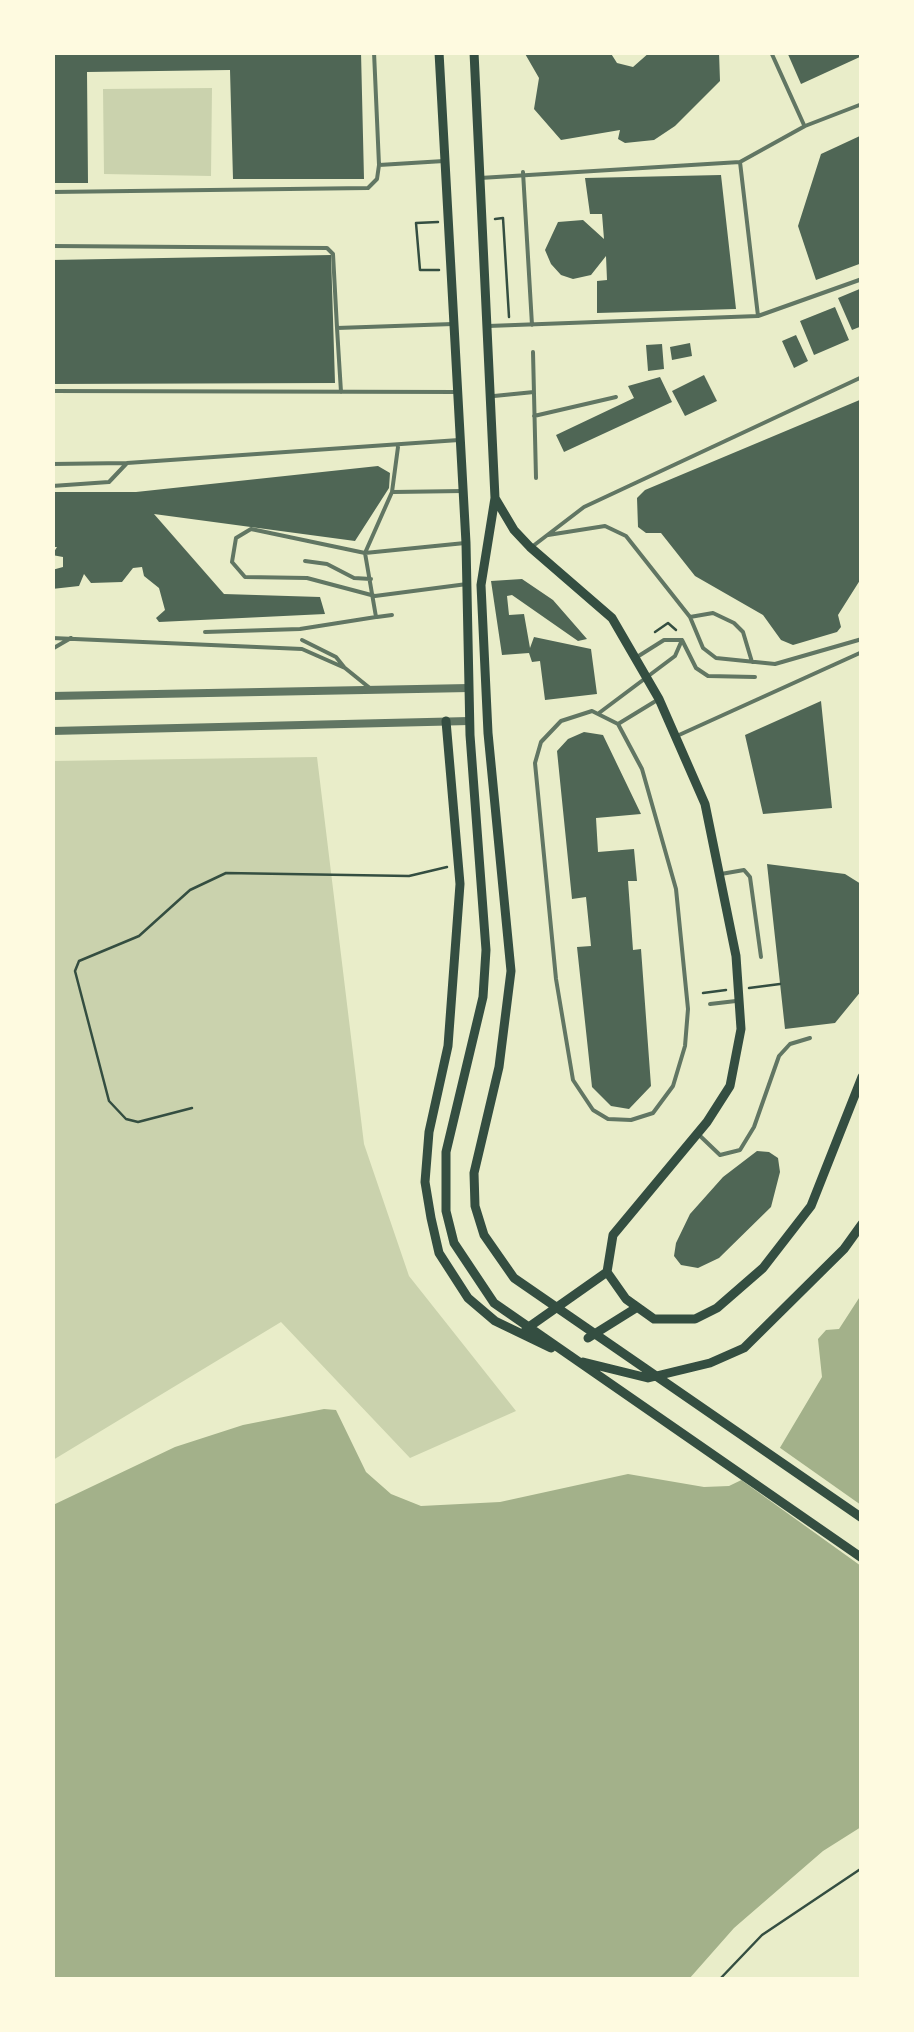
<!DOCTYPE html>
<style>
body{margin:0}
#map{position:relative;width:914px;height:2032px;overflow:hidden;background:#e9edc9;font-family:"Open Sans",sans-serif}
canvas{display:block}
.frame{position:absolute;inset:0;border:55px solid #fefae0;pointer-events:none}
</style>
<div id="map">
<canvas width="914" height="2032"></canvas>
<div class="frame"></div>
</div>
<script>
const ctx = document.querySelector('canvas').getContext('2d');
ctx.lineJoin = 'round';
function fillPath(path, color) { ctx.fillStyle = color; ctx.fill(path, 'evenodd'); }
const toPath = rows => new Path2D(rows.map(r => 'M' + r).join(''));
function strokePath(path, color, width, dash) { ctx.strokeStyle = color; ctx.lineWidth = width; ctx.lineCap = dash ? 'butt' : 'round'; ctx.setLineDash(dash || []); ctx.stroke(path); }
const green = toPath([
 [212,88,211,176,104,174,103,89],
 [317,757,364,1144,409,1276,516,1411,410,1458,281,1322,53,1460,53,761]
]);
const water = toPath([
 [861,1295,861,1827,823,1851,734,1928,689,1979,53,1980,53,1505,175,1447,243,1425,324,1409,336,1410,366,1472,391,1494,421,1506,500,1502,628,1474,704,1487,729,1486,758,1472,778,1451,822,1377,818,1339,826,1330,839,1329]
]);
const pier = toPath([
 [776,1445,861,1505,861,1566,737,1477,755,1467]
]);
const building = toPath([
 [52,52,361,52,364,179,233,179,230,70,87,72,88,183,52,183],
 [524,52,610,52,617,63,633,67,650,52,719,52,720,81,675,126,654,140,625,143,618,139,620,130,561,140,534,109,539,78],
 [787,52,862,52,862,56,801,84],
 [862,135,862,263,816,280,798,226,821,154],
 [721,175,736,309,597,313,597,281,607,280,606,256,591,275,573,279,561,275,551,264,545,250,558,222,583,220,604,239,602,214,590,214,585,178],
 [331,255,335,383,52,384,52,260],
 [862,288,862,326,852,330,838,298],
 [835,307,849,340,814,355,800,321],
 [796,335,808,361,794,368,782,341],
 [690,343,692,356,672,360,670,347],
 [662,344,664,369,648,371,646,345],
 [704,375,717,401,685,416,672,391],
 [660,377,672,402,564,452,556,435,634,398,628,386],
 [862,399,862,577,838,615,841,627,837,632,793,645,781,640,763,615,695,576,661,533,646,533,638,527,637,498,645,490],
 [378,466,390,473,389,488,355,541,154,514,224,594,320,597,325,614,159,622,156,618,165,610,159,588,144,576,142,567,133,568,122,582,91,583,84,574,79,586,52,589,52,570,63,567,63,557,52,555,57,547,52,547,52,492,136,492],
 [522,579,553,600,587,639,578,641,512,595,507,596,509,615,524,614,530,648,534,637,591,649,597,694,545,700,540,661,532,662,529,653,502,655,491,581],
 [821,701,832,808,763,814,745,735],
 [584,732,603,735,641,814,596,818,598,852,634,849,637,881,628,881,633,950,641,949,651,1086,629,1109,611,1106,592,1087,577,947,591,946,586,897,572,899,557,751,568,739],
 [767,864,845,874,861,884,862,990,835,1023,785,1029],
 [757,1151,769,1152,778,1158,780,1172,771,1207,719,1258,698,1268,681,1265,674,1256,676,1243,690,1214,723,1177]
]);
const path = toPath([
 [495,219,503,218,509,317],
 [438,222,416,223,420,270,439,270],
 [655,632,668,623,676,630],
 [749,988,780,984],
 [703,993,726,990],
 [192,1108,138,1122,126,1119,109,1101,75,971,79,961,139,936,190,890,226,873,409,876,447,867],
 [719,1980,762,1935,862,1868]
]);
const service = toPath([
 [771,52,804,125],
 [740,162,758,316],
 [379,165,444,161],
 [523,172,532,325],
 [480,178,740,162,805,126,862,104],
 [52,192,368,188,377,179,379,165,374,52],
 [52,246,327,248,333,254,337,328,453,324],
 [488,326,758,316,862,279],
 [337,328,341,392],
 [533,352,536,478],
 [52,391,457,392],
 [494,396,534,392],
 [534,416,616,397],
 [52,464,127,463],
 [52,486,109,482,127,463,459,440],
 [393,492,463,491],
 [548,535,605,526,626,536,690,617,703,648,716,658,775,664,862,639],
 [465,543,365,553,251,529,236,538,232,562,245,577,307,578,375,596,467,584],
 [533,546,584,507,862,377],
 [305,561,327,564,354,578,371,579],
 [377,617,392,615],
 [690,617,713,613,734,623,743,632,752,662],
 [205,632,300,629,376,617,365,553,392,492,398,447],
 [52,638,302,649,345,668,371,689],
 [302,640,336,657,344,667],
 [682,640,696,668,708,676,755,677],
 [52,649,71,638],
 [599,713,675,656,682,640,664,640,637,657],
 [618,724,642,769,676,889,688,1009,685,1046,673,1086,653,1113,631,1120,608,1119,593,1110,573,1080,556,979,535,763,541,742,561,721,592,711,618,724,659,699],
 [679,735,862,652],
 [721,874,744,870,750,877,761,957],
 [710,1004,736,1001],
 [697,1133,720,1155,740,1150,754,1127,779,1056,790,1044,810,1038]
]);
const tertiary = toPath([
 [52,696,469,688],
 [52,731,469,721]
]);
const secondary = toPath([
 [439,52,466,543,470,735,486,950,483,997,446,1152,446,1211,454,1243,494,1303,862,1558],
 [474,52,495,498,514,530,530,547,612,618,659,699,705,804,736,956,741,1029,730,1086,707,1122,613,1235,607,1272,626,1299,654,1319,695,1319,717,1308,763,1268,811,1206,862,1077],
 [495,498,481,585,488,733,511,971,499,1067,474,1173,475,1206,484,1235,514,1278,862,1518],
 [446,721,460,884,448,1046,429,1132,425,1182,431,1218,439,1253,468,1298,495,1321,551,1348],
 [526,1329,607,1272],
 [588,1338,636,1308],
 [583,1362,648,1378,710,1363,744,1348,844,1249,862,1224]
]);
fillPath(green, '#cad2ad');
fillPath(water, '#a3b18a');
fillPath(pier, '#e9edc9');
fillPath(building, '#4f6655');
strokePath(path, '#344e41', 2.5);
strokePath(service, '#617663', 4);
strokePath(tertiary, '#617663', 8);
strokePath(secondary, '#344e41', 9);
</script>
